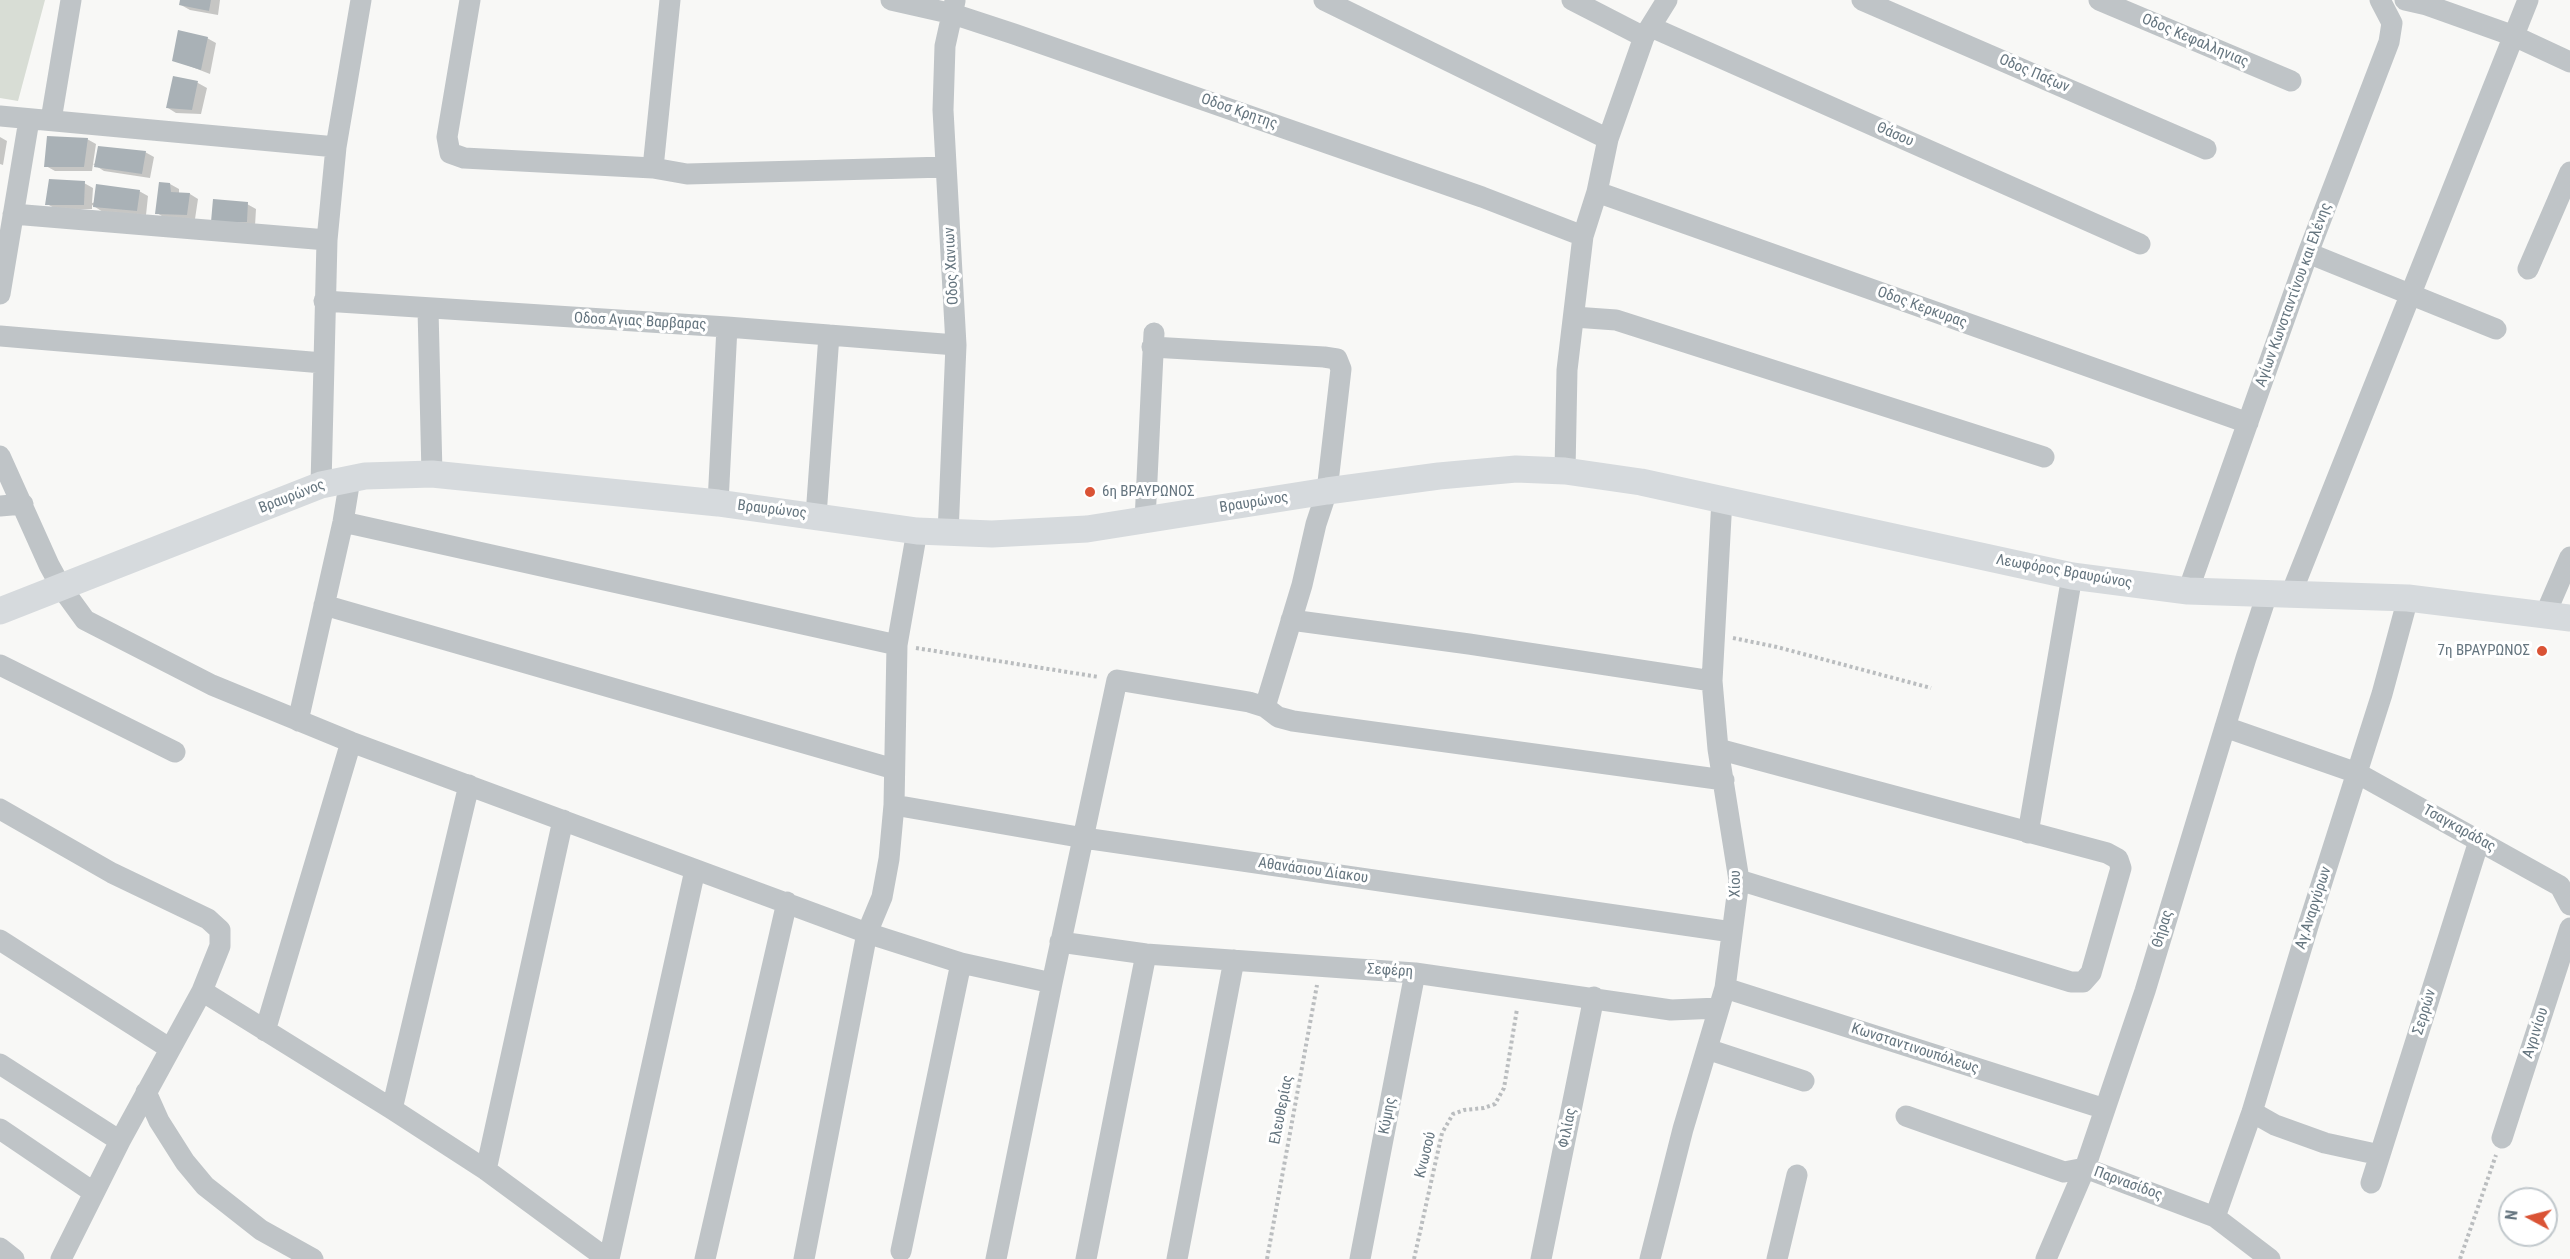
<!DOCTYPE html>
<meta charset="utf-8">
<style>
body{margin:0}
#map{position:relative;width:2570px;height:1259px;overflow:hidden;background:#f8f8f6;font-family:"Roboto Condensed",sans-serif}
canvas{display:block}
.north{position:absolute;left:2498px;top:1187px;width:60px;height:60px;box-sizing:border-box;background:#fff;border:2px solid #c1c8cc;border-radius:50%;rotate:277deg;font-size:16px;font-weight:700;line-height:24px;text-align:center;color:#65757f}
.north::after{content:'';display:block;margin:auto;width:21px;height:27px;background:#da5335;clip-path:polygon(50% 0,100% 100%,50% 72%,0 100%)}
</style>
<div id="map">
<canvas width="2570" height="1259"></canvas>
<div class="north">N</div>
</div>
<script>
const ctx = document.querySelector('canvas').getContext('2d');
ctx.lineJoin = 'round';
function fillPath(path, color) { ctx.fillStyle = color; ctx.fill(path, 'evenodd'); }
const toPath = rows => new Path2D(rows.map(r => 'M' + r).join(''));
function strokePath(path, color, width, dash) { ctx.strokeStyle = color; ctx.lineWidth = width; ctx.lineCap = dash ? 'butt' : 'round'; ctx.setLineDash(dash || []); ctx.stroke(path); }
function write(font, color, halo, rows, align = 'center') {
  ctx.font = font + ' "Roboto Condensed",sans-serif'; ctx.lineWidth = 6; ctx.setLineDash([]); ctx.textBaseline = 'middle'; ctx.strokeStyle = halo; ctx.fillStyle = color; for (const [text, x, y, turn = 0] of rows) {
    ctx.save(); ctx.translate(x, y); ctx.rotate((+turn || 0) * Math.PI / 180); ctx.textAlign = isNaN(turn) ? turn : align; if (halo) ctx.strokeText(text, 0, 0); ctx.fillText(text, 0, 0); ctx.restore();
  }
}
const green = toPath([
 [0,0,45,0,18,101,0,98]
]);
const shadow = toPath([
 [182,0,220,0,218,15,190,10,181,5],
 [207,38,216,43,210,74,174,60],
 [174,78,198,83,207,88,201,114,176,113,168,108],
 [0,137,7,141,3,165,0,164],
 [87,139,96,144,93,164,145,152,154,157,150,178,104,171,93,164,92,171,55,171,46,166],
 [84,183,93,188,92,203,139,191,148,196,146,215,103,212,92,205,92,209,56,209,47,204],
 [170,184,179,189,179,194,190,194,198,199,195,219,165,218,157,213],
 [247,204,256,209,255,226,213,221]
]);
const building = toPath([
 [180,0,211,0,209,11,179,5],
 [178,30,208,37,201,70,172,61],
 [173,76,198,81,192,110,166,108],
 [47,136,88,138,84,167,44,167],
 [98,146,146,151,142,174,94,167],
 [49,179,85,181,84,205,45,205],
 [159,182,170,183,171,192,190,193,187,215,155,214],
 [96,184,140,190,137,211,93,207],
 [213,199,248,202,247,222,211,222]
]);
const path = toPath([
 [1733,638,1777,647,1931,688],
 [916,648,1099,677],
 [1267,1259,1317,985],
 [1414,1259,1442,1133,1453,1114,1464,1110,1484,1108,1495,1104,1504,1088,1517,1009],
 [2460,1259,2496,1155]
]);
const minor = toPath([
 [470,0,447,137,450,153,464,158,653,168,687,174,946,167],
 [891,0,953,14,1014,34,1482,197,1583,236],
 [1324,0,1608,139],
 [1572,0,1644,37],
 [1862,0,2206,149],
 [2099,0,2291,81],
 [2405,0,2427,5,2514,36,2570,62],
 [1651,27,2140,244],
 [0,116,336,147],
 [51,120,71,0],
 [653,168,670,0],
 [1597,192,2248,423],
 [13,214,327,240],
 [2308,253,2496,329],
 [2528,269,2570,172],
 [0,294,29,120],
 [324,301,727,327,956,345],
 [428,309,432,474],
 [1574,317,1616,320,2044,457],
 [0,336,323,363],
 [1152,347,1324,357,1337,359,1341,369,1327,491,1316,524,1302,585,1265,707],
 [0,456,49,565,61,587,85,620,212,685,351,742,867,933,961,963,1052,983],
 [1565,471,1567,370,1583,236,1597,192,1608,139,1644,37,1667,0],
 [321,485,327,240,336,147,361,0],
 [718,503,727,327],
 [0,506,23,504],
 [816,516,829,335],
 [1145,521,1154,333],
 [343,522,897,645],
 [948,534,956,345,943,110,945,46,955,1],
 [2188,591,2308,253,2389,42,2392,23,2380,0],
 [2291,594,2528,0],
 [324,605,894,769],
 [2545,615,2570,557],
 [1291,620,1469,644,1712,681],
 [0,665,175,752],
 [298,721,343,522,350,479],
 [2225,727,2357,773,2560,886],
 [1718,749,2107,853,2118,859,2121,868,2091,973,2083,982,2071,982,1739,880],
 [894,805,1084,838,1732,932],
 [0,809,112,873,208,919,220,930,220,946,202,991,120,1141,61,1259],
 [2028,833,2072,576],
 [2560,886,2570,905],
 [0,940,169,1048],
 [1060,942,1146,954,1415,973,1671,1010,1719,1008],
 [1725,988,2105,1109],
 [202,991,392,1109,486,1170,607,1259],
 [265,1031,351,742],
 [1707,1049,1804,1081],
 [0,1064,120,1141],
 [146,1092,159,1121,185,1162,205,1186,261,1230,313,1259],
 [392,1109,469,785],
 [2252,1112,2275,1125,2325,1143,2380,1155],
 [1906,1116,2064,1172,2085,1168,2215,1217,2270,1259],
 [0,1129,93,1192],
 [2502,1138,2570,928],
 [486,1170,563,820],
 [2371,1183,2479,841],
 [2215,1217,2252,1112,2309,923,2382,694,2408,598],
 [0,1248,14,1259],
 [901,1251,961,963],
 [609,1259,695,870],
 [705,1259,787,902],
 [804,1259,867,933,882,897,889,859,894,805,897,645,917,531],
 [996,1259,1052,983,1117,680,1249,702,1265,707,1278,717,1293,721,1724,780],
 [1086,1259,1146,954],
 [1177,1259,1234,960],
 [1360,1259,1415,973],
 [1541,1259,1594,997],
 [1650,1259,1683,1129,1725,988,1739,880,1718,749,1712,681,1722,499],
 [1777,1259,1797,1175],
 [2046,1259,2085,1168,2145,991,2246,658,2267,594]
]);
const major = toPath([
 [0,611,321,485,365,476,432,474,718,503,917,531,992,534,1087,529,1327,491,1439,476,1516,469,1565,471,1641,482,2072,576,2188,591,2408,598,2570,618]
]);
const markers = [
 [1090,492,6,"#da5335"],
 [2542,651,6,"#da5335"]
];
const streetNames = [
 ["Οδος Κεφαλληνιας",2195,41,23],
 ["Οδος Παξων",2034,74,23],
 ["Οδοσ Κρητης",1239,112,19],
 ["Θάσου",1895,135,24],
 ["Οδος Χανιων",952,266,-93],
 ["Αγίων Κωνσταντίνου και Ελένης",2294,295,-70],
 ["Οδος Κερκυρας",1922,308,20],
 ["Οδοσ Αγιας Βαρβαρας",640,322,3],
 ["Βραυρώνος",292,497,-21],
 ["Βραυρώνος",1254,503,-9],
 ["Βραυρώνος",772,510,7],
 ["Λεωφόρος Βραυρώνος",2064,572,10],
 ["Τσαγκαράδας",2459,829,29],
 ["Αθανάσιου Δίακου",1313,871,8],
 ["Χίου",1736,884,-89],
 ["Αγ.Αναργύρων",2314,908,-72],
 ["Θήρας",2163,929,-73],
 ["Σεφέρη",1390,971,4],
 ["Σερρών",2425,1012,-73],
 ["Αγρινίου",2536,1033,-72],
 ["Κωνσταντινουπόλεως",1915,1049,18],
 ["Ελευθερίας",1282,1110,-79],
 ["Κύμης",1388,1116,-79],
 ["Φιλίας",1568,1128,-79],
 ["Κνωσού",1426,1155,-76],
 ["Παρνασίδος",2128,1184,20]
];
const poiNames = [
 ["6η ΒΡΑΥΡΩΝΟΣ",1102,492],
 ["7η ΒΡΑΥΡΩΝΟΣ",2530,651,"right"]
];
fillPath(green, '#d8ddd5');
fillPath(shadow, '#0003');
fillPath(building, '#a9b1b6');
strokePath(path, '#babdbf', 4, [3, 3]);
strokePath(minor, '#bfc4c7', 21);
strokePath(major, '#d6dadd', 27);
for (const [x, y, r, color] of markers) { const dot = new Path2D(); dot.arc(x, y, r, 0, 2 * Math.PI); ctx.fillStyle = color; ctx.fill(dot); strokePath(dot, '#fff', 2); }
write('15px', '#65757f', '#fff', streetNames);
write('15px', '#65757f', '#fff', poiNames, 'left');
</script>
